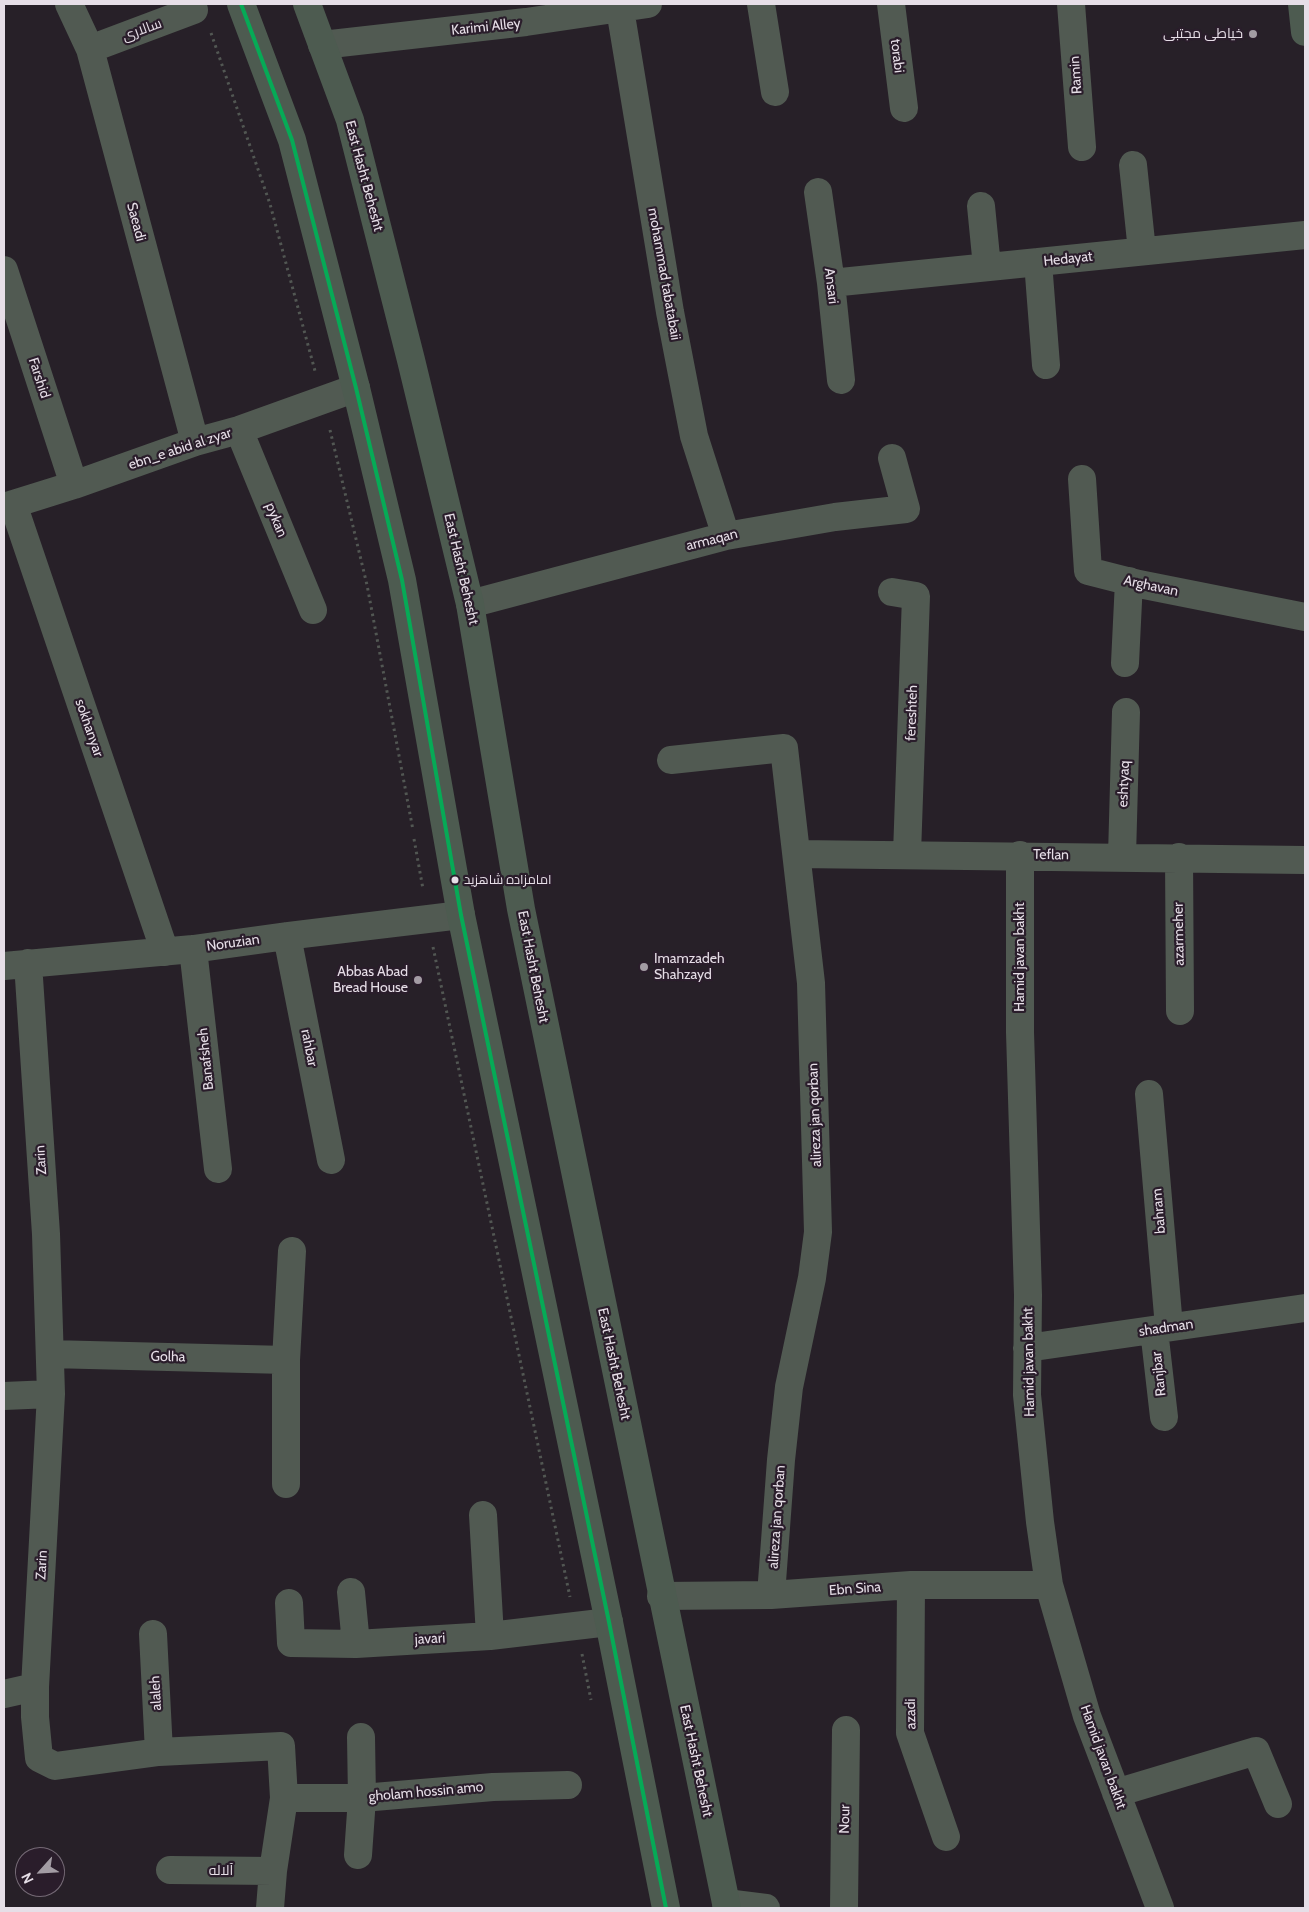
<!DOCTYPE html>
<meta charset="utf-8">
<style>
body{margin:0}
#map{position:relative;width:1309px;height:1912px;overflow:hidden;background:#272028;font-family:Cabin,sans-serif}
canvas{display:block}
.frame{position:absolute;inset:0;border:5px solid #e6dee7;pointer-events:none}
.north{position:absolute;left:15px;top:1847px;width:50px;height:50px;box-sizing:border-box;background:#2a1d2b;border:1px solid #756a76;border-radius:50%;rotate:244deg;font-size:14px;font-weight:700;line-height:20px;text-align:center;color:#e6dee7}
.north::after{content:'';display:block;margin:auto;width:18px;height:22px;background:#a39ca4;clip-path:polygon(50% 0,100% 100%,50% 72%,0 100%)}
</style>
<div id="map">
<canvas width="1309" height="1912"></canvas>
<div class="frame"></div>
<div class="north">N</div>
</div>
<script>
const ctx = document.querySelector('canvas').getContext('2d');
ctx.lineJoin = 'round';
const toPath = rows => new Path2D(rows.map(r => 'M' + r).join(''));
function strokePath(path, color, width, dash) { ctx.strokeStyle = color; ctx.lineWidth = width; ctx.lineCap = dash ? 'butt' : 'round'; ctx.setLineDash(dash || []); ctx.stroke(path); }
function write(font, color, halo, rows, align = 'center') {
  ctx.font = font + ' Cabin,Cairo,sans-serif'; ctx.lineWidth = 4.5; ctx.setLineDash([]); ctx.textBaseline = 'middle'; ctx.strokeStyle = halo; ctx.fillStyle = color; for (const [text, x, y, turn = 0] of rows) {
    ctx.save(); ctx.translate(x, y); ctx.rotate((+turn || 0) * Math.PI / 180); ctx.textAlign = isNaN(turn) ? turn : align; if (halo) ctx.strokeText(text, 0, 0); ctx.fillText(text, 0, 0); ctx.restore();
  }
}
const path = toPath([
 [211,33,270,204,315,371],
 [330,430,367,585,413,830],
 [414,839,423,889],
 [433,947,570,1597],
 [582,1654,591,1700]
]);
const street = toPath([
 [69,4,90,49,195,442],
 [761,4,775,92],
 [891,4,904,108],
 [1071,4,1082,147],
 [620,9,670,312,694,436,726,536],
 [322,45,526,22,648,4],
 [90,49,194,10],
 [1133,165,1142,251],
 [818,192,831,283,841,380],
 [981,206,987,267],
 [1038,262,1046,365],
 [4,270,74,485],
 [831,283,1305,235],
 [239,430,313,610],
 [1082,479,1088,571,1139,584,1305,617],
 [13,504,165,952],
 [4,507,74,485,195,442,239,430,356,388],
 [892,592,916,596,907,854],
 [470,604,726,536,835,517,906,509,892,458],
 [1125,663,1129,581],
 [671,760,784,748,811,983,818,1232,812,1278,789,1387,781,1460,771,1595],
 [797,854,1305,860],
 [1020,855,1020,1032,1028,1295,1027,1395,1040,1522,1049,1585,1087,1716,1160,1908],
 [1122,856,1126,712],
 [1179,857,1180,1011],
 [287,936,331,1160],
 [193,949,218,1169],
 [28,963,46,1234,51,1394,35,1687,35,1717,39,1758,55,1766,159,1752,281,1746,284,1798,273,1871,270,1908],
 [4,966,193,949,287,936,461,915],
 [1149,1094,1169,1327],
 [1154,1330,1164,1417],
 [1027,1348,1305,1308],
 [50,1354,286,1360],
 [4,1396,51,1394],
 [286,1484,286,1360,292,1251],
 [483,1515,490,1636],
 [911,1585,910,1733,946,1837],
 [351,1592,356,1644],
 [661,1596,771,1595,911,1585,1049,1585],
 [289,1603,291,1643,356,1644,490,1636,609,1622],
 [153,1634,159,1752],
 [4,1694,35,1687],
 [1116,1793,1256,1751,1278,1804],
 [284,1798,362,1798,493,1787,568,1785],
 [358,1855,362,1798,361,1737],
 [170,1870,273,1871],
 [726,1903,766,1908],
 [844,1908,846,1730]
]);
const secondary = toPath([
 [241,4,292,140,356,388,402,580,461,915,609,1622,666,1908],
 [307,4,350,120,411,360,470,604,521,909,727,1908],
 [1302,4,1305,32]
]);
const bus1 = toPath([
 [241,4,292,140,356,388,402,580,461,915,609,1622,666,1908]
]);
const markers = [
 [1253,34,5,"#a39ca4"],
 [455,880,4.5,"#e6dee7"],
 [644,967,5,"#a39ca4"],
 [418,980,5,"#a39ca4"]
];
const busNames = [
 ["امامزاده شاهزید",464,880]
];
const streetNames = [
 ["Karimi Alley",486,27,-6],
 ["سالاری",142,30,-20],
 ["torabi",897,56,83],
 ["Ramin",1076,75,-94],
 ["East Hasht Behesht",364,176,75],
 ["Saeadi",136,222,75],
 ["Hedayat",1068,259,-6],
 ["mohammad tabatabaii",664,274,80],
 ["Ansari",831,286,83],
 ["Farshid",39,378,72],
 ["ebn_e abid al zyar",180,449,-18],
 ["pykan",276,520,68],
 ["armaqan",712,540,-14],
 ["East Hasht Behesht",461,569,77],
 ["Arghavan",1151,586,12],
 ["fereshteh",912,713,-88],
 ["sokhanyar",89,728,71],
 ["eshtyaq",1124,784,-88],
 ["Teflan",1051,855,1],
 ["azarmeher",1179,934,-91],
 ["Noruzian",233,943,-8],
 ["Hamid javan bakht",1020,957,-90],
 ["East Hasht Behesht",533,967,79],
 ["rahbar",309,1048,79],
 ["Banafsheh",206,1059,-96],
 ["alireza jan qorban",815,1115,-92],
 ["Zarin",41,1160,-94],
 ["bahram",1159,1211,-95],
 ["shadman",1166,1328,-8],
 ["Golha",168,1357,1],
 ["Hamid javan bakht",1029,1362,-91],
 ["East Hasht Behesht",614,1364,78],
 ["Ranjbar",1159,1374,-96],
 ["alireza jan qorban",777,1517,-86],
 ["Zarin",42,1565,-87],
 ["Ebn Sina",855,1589,-4],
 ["javari",430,1639,-3],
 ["alaleh",156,1693,-93],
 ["azadi",911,1714,-91],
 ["Hamid javan bakht",1103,1757,70],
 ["East Hasht Behesht",696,1761,78],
 ["gholam hossin amo",426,1792,-5],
 ["Nour",845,1819,-89],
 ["آلاله",221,1871]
];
const poiNames = [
 ["خیاطی مجتبی",1243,34],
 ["Imamzadeh",654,959,"left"],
 ["Shahzayd",654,975,"left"],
 ["Abbas Abad",408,972],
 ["Bread House",408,988]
];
strokePath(path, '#525753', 3, [2.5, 4]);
strokePath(street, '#515a52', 28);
strokePath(secondary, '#4d5b50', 28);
strokePath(bus1, '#06aa56', 4);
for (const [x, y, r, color] of markers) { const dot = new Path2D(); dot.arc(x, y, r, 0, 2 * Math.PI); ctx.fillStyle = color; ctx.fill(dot); strokePath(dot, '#2a1d2b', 2); }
write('13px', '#e6dee7', '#2a1d2b', busNames, 'left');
write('14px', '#e6dee7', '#2a1d2b', streetNames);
write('14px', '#e6dee7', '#2a1d2b', poiNames, 'right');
</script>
